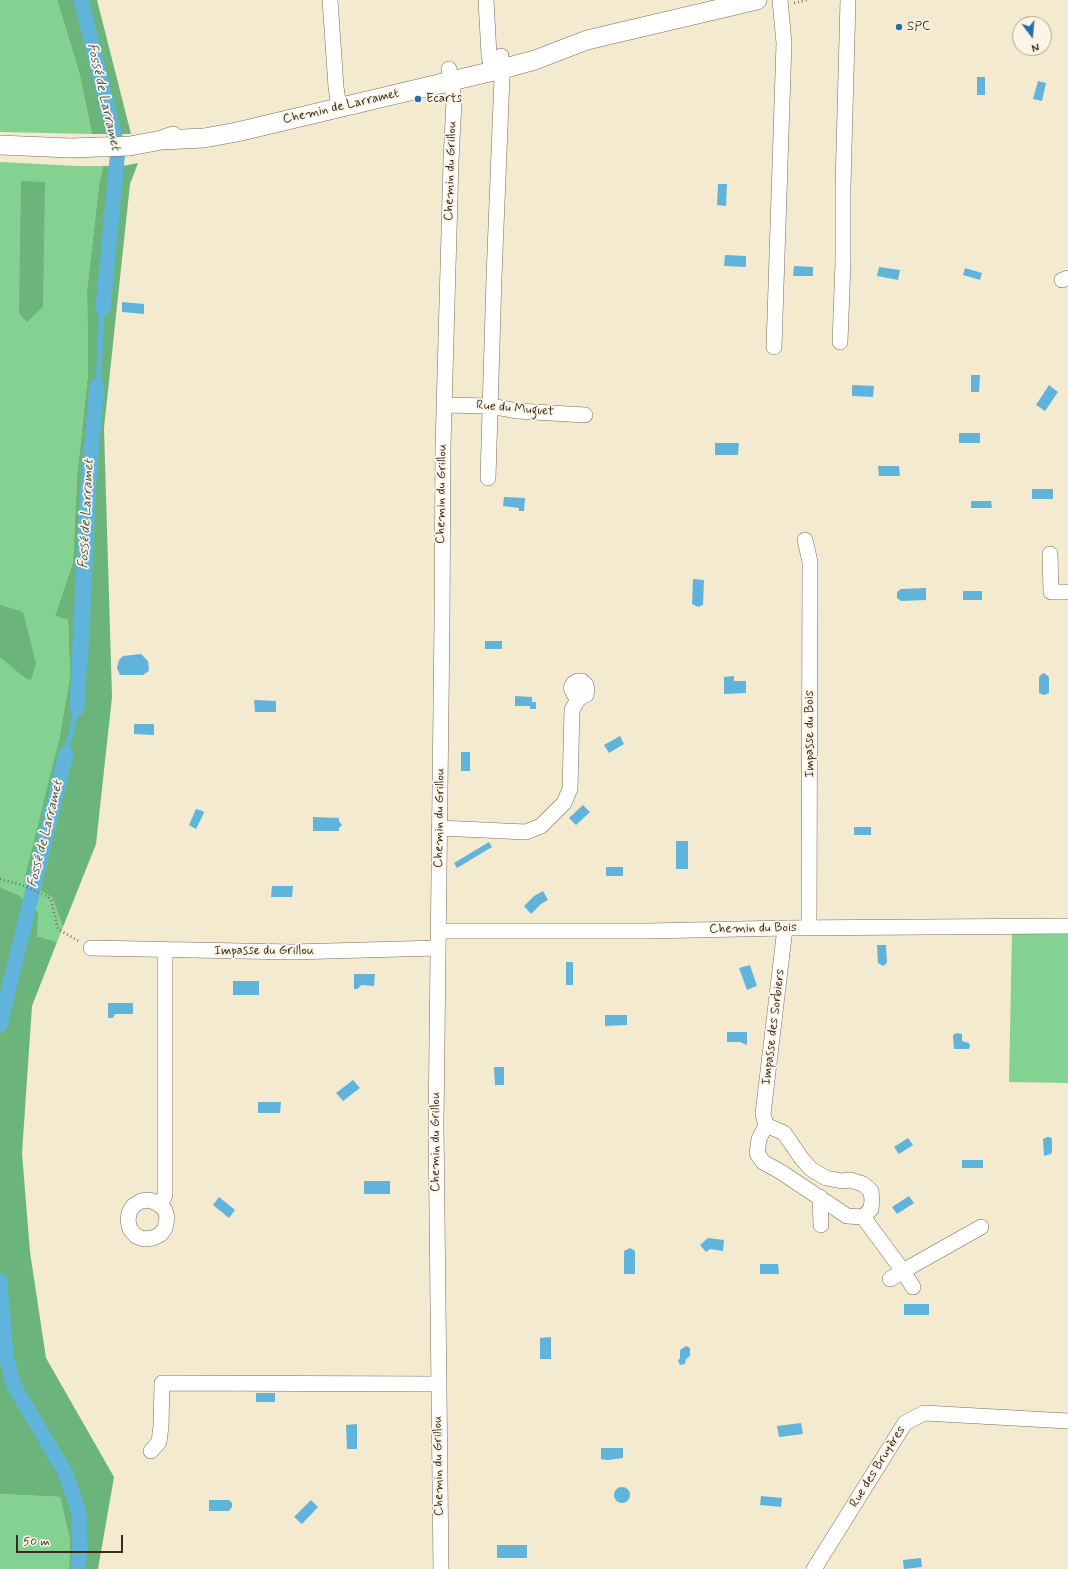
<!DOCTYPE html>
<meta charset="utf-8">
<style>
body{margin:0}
#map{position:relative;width:1068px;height:1569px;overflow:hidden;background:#f3ead0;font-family:Mynerve,sans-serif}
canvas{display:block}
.north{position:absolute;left:1012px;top:16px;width:40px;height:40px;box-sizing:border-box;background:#fcf5e5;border:1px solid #afa495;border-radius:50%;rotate:164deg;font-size:11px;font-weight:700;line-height:16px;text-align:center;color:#3b2a1e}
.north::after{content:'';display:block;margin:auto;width:14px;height:18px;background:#1f6fb2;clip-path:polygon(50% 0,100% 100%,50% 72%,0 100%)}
.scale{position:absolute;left:16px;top:1535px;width:107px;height:18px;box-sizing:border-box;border:2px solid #3b2a1e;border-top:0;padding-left:5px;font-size:12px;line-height:14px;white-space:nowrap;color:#3b2a1e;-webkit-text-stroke:3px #fcf5e5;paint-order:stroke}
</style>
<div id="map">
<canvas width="1068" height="1569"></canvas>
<div class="north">N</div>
<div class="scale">50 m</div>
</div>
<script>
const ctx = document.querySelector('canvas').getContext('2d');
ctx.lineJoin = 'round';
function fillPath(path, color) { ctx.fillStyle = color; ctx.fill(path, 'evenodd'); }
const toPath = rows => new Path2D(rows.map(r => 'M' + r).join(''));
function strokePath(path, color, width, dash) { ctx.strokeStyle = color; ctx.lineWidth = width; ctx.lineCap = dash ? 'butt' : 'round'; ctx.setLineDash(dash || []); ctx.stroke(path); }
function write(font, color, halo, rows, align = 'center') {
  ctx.font = font + ' Mynerve,sans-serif'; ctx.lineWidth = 3.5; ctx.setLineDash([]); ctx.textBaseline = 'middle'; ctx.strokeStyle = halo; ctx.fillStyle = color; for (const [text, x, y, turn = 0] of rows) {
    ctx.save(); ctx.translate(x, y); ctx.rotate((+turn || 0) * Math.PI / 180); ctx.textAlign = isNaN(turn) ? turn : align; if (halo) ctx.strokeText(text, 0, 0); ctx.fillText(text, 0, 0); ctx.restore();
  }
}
const green = toPath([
 [0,0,57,0,79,72,92,134,0,132],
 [0,162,77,166,103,166,99,185,87,290,88,373,77,476,73,562,55,616,68,620,70,676,59,740,52,897,63,927,57,942,37,936,18,895,0,887],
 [1068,932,1068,1083,1009,1082,1012,934],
 [0,1494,60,1497,70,1540,69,1569,0,1569]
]);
const forest = toPath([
 [57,0,97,0,131,134,92,134,79,72],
 [138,163,130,184,104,428,112,697,96,844,63,927,52,897,24,881,59,740,70,676,68,620,55,616,73,562,77,476,88,373,87,290,99,185,103,166,123,166],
 [21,181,45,182,43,307,27,322,19,313],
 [0,605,23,612,36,664,31,680,25,678,0,657],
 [0,887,18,895,38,912,37,936,57,942,32,1006,22,1153,30,1252,46,1358,114,1477,98,1569,69,1569,70,1540,60,1497,0,1494]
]);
const water = toPath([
 [977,77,985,77,985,95,977,95],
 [1038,81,1046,83,1042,101,1033,99],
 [113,157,119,157,111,216,106,279,88,661,83,698,74,731,62,772,40,860,35,861,56,776,69,732,81,674,90,528,99,309,108,189],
 [718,184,727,184,726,206,717,205],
 [725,255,746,256,746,267,724,266],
 [794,266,813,267,813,276,793,276],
 [879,267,900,270,898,280,877,276],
 [965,268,982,273,980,280,963,275],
 [122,302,144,304,144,314,122,312],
 [971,375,980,375,979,392,971,392],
 [852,385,874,386,873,397,852,396],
 [1049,385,1058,392,1045,411,1036,405],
 [959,433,980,433,980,443,959,443],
 [715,443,739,443,738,455,715,455],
 [878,466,899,466,900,476,879,476],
 [1032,489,1053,489,1053,499,1032,499],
 [504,497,525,498,524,511,519,511,519,508,503,506],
 [971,501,991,501,992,508,971,508],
 [693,579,704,580,703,605,698,607,692,604],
 [926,588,926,600,901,601,897,598,897,592,901,589],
 [963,591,982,591,982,600,963,600],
 [485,641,502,641,502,649,485,649],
 [141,654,148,661,149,671,143,675,120,675,117,668,119,660,123,656],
 [1044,673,1049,677,1049,693,1044,695,1039,693,1039,677,1042,674],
 [734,676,734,681,746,681,746,693,724,694,724,677],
 [515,696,532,697,532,702,536,702,536,709,530,709,530,706,515,706],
 [254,700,276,701,276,712,255,712],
 [134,724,154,724,154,735,134,734],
 [620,736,624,744,609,753,604,745],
 [461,752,470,752,470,771,461,771],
 [583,805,590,812,576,825,569,818],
 [196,809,203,811,204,813,196,829,189,825],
 [313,817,339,818,339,821,342,825,339,828,339,831,313,831],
 [854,827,871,827,871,835,854,835],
 [676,841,688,841,688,869,676,869],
 [489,842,492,847,457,868,454,863],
 [606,867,623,867,623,876,606,876],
 [272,886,293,886,292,897,271,897],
 [543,891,548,900,541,904,531,914,524,906,534,896],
 [877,945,886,945,887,963,883,966,878,963],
 [566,962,573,962,573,985,566,985],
 [750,965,757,986,747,990,739,968],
 [354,974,375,974,374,986,361,985,358,989,354,989],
 [233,981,259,981,259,995,233,995],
 [108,1003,133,1003,133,1014,115,1014,113,1018,108,1018],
 [605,1015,627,1015,627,1025,605,1026],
 [727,1032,747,1032,747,1045,740,1042,727,1042],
 [957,1033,962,1034,962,1041,969,1043,970,1046,969,1049,954,1049,953,1035],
 [494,1067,504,1067,504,1085,495,1085],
 [353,1080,360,1088,343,1101,336,1093],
 [258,1102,281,1102,280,1113,258,1113],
 [1047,1137,1050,1137,1052,1139,1052,1152,1051,1154,1044,1156,1043,1139],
 [908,1138,913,1145,899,1154,894,1147],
 [962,1160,983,1160,983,1168,962,1168],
 [364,1181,390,1181,390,1194,364,1194],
 [909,1196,914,1203,897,1214,892,1207],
 [219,1197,235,1210,229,1218,213,1205],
 [708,1238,724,1240,723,1251,710,1249,706,1252,700,1245],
 [630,1248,635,1251,635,1274,624,1274,624,1251],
 [760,1264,778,1264,779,1274,760,1274],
 [904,1304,929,1304,929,1315,904,1315],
 [551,1337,551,1359,540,1359,540,1338],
 [686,1346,690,1348,690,1356,686,1359,685,1364,680,1365,678,1361,680,1358,680,1350],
 [256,1393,275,1393,275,1402,256,1402],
 [801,1423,803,1434,779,1437,777,1426],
 [357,1424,357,1449,347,1449,346,1425],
 [601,1448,623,1448,623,1458,608,1460,601,1459],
 '614 1495a8 8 0 1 1 16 0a8 8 0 1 1-16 0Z',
 [761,1496,782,1498,781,1507,760,1505],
 [209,1500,229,1500,232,1503,232,1507,229,1511,209,1511],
 [311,1500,318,1507,302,1524,294,1517],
 [497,1545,527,1545,527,1558,497,1558],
 [921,1558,922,1567,904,1569,903,1560]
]);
const canal = toPath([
 [81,0,118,149,103,308],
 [77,709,87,498,97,386],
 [0,1025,66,754],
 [0,1281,6,1356,14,1386,65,1472,79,1512,80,1551,78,1569]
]);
const path = toPath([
 [794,3,807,0],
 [0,879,25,886,48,897,51,900,58,929,80,942]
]);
const minor = toPath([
 [330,0,336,87,339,107],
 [486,0,489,55,492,71],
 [1062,280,1068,278],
 [840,342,843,262,843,186,848,0],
 [774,347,784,43,780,0],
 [444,405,490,406,518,411,585,415],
 [488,478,494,278,502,77,501,56],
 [805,540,810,562,809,928],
 [1050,554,1051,592,1068,592],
 [439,828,526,832,541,826,564,803,570,789,572,710,579,698,586,695,587,690,586,685,582,681,577,681,573,684,571,688,575,696,579,698],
 [438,931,649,931,785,928,1068,926],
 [91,948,292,952,438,948],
 [766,1125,763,1114,785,928],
 [820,1197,821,1225],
 [160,1205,165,1210,167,1218,165,1228,161,1234,153,1238,144,1239,136,1236,130,1229,128,1221,129,1213,133,1206,141,1201,150,1200,160,1205,165,1195,165,949],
 [863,1217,871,1209,872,1200,871,1191,863,1184,850,1180,842,1181,826,1178,811,1169,802,1159,784,1133,766,1125,759,1139,757,1153,763,1162,781,1172,847,1216,863,1217,903,1271,981,1227],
 [890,1279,903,1271,913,1287],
 [151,1451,159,1442,161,1426,162,1383,438,1384],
 [441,1569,436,1125,442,622,443,446,451,161,454,101,449,69],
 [814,1569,905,1423,924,1413,1068,1421]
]);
const major = toPath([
 [162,140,204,138,237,132,502,69,535,60,587,40,757,0],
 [0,145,70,148,130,146,162,140,173,136]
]);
const markers = [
 [899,27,4,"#1f6fb2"],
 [418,99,4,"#1f6fb2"]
];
const poiNames = [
 ["SPC",907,27],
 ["Ecarts",426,99]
];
const streetNames = [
 ["Chemin de Larramet",341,107,-13],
 ["Chemin du Grillou",451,171,-88],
 ["Rue du Muguet",515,409,5],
 ["Chemin du Grillou",442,494,-89],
 ["Impasse du Bois",810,734,-90],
 ["Chemin du Grillou",440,818,-89],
 ["Chemin du Bois",753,929,-1],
 ["Impasse du Grillou",264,951],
 ["Impasse des Sorbiers",774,1027,-83],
 ["Chemin du Grillou",436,1142,-90],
 ["Chemin du Grillou",439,1466,-91],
 ["Rue des Bruyères",878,1467,-58]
];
const waterNames = [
 ["Fossé de Larramet",103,97,77],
 ["Fossé de Larramet",87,514,-87],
 ["Fossé de Larramet",46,834,-76]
];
fillPath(green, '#84d291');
fillPath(forest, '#6bb47b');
fillPath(water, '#60b4dc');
strokePath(canal, '#60b4dc', 15);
strokePath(minor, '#7b6d5c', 16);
strokePath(major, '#7b6d5c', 20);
strokePath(path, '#7b6d5c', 2.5, [1, 3]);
strokePath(minor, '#fff', 15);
strokePath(major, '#fff', 19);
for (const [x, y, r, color] of markers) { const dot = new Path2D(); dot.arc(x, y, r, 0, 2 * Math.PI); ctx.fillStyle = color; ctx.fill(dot); strokePath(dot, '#fcf5e5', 1.5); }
write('13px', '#3b2a1e', '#fcf5e5', poiNames, 'left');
write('13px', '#3b2a1e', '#fcf5e5', streetNames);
write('italic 14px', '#485a60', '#fcf5e5', waterNames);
</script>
